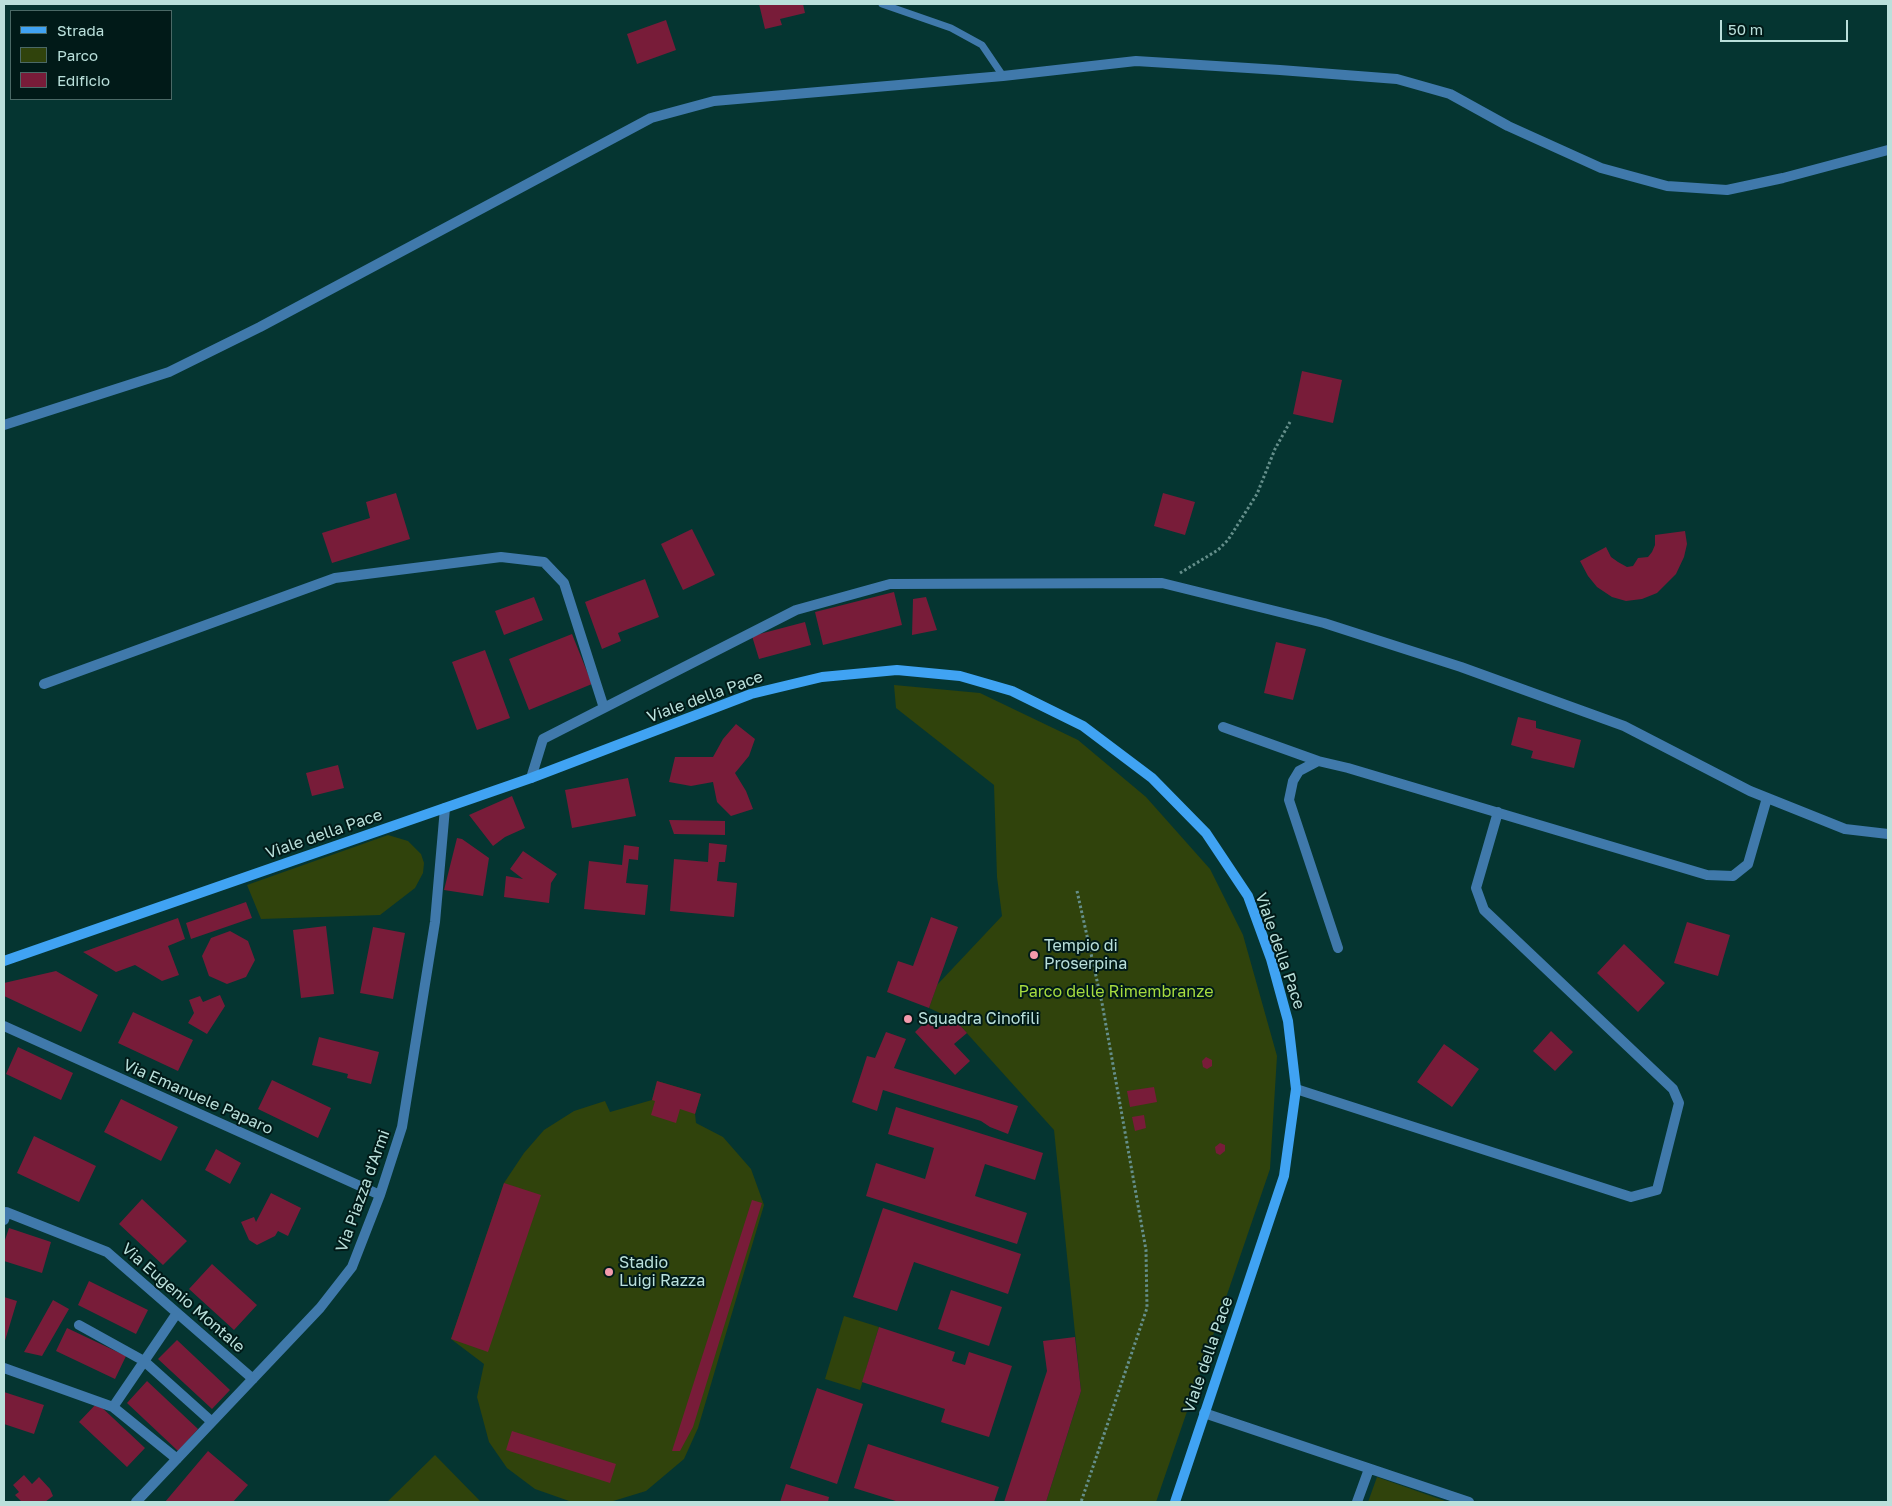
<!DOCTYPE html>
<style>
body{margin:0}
#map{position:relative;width:1892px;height:1506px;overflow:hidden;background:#053531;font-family:"Golos Text",sans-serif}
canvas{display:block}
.frame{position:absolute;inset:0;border:5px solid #bae0db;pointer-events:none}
.legend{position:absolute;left:10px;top:10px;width:162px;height:90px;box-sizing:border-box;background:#011a18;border:1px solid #4b6966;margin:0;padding:6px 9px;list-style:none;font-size:15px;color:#bae0db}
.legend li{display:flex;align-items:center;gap:10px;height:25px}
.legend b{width:25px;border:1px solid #4b6966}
.scale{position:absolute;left:1720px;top:20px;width:128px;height:22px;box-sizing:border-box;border:2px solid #bae0db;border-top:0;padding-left:6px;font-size:15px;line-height:18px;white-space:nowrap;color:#bae0db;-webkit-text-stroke:4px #011a18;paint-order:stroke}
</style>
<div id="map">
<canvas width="1892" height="1506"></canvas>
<div class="frame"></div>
<ul class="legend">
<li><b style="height:6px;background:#40a3f3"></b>Strada</li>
<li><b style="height:14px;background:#30430c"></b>Parco</li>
<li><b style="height:14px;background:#781c39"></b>Edificio</li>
</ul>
<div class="scale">50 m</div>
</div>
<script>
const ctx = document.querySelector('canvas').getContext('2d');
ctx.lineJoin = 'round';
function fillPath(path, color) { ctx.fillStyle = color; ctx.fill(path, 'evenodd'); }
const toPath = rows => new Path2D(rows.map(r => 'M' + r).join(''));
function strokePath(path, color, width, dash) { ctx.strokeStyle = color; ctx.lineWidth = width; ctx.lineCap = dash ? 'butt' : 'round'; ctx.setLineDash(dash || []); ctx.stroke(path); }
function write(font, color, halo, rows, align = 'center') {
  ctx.font = font + ' "Golos Text",sans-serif'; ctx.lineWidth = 4; ctx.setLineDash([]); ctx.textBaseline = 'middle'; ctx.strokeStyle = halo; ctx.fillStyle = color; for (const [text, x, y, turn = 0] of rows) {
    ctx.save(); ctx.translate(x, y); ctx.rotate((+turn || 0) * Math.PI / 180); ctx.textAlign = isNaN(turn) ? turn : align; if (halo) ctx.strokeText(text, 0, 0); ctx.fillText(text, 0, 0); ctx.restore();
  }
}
const green = toPath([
 [894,685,980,693,1078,740,1146,797,1210,869,1243,935,1277,1056,1270,1169,1156,1502,1046,1502,1081,1391,1054,1130,955,1020,929,1008,937,985,1002,916,997,877,994,785,896,708],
 [388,835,408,841,421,854,424,863,423,873,415,888,380,915,261,919,247,885],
 [657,1081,701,1094,695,1114,696,1123,723,1137,751,1169,764,1205,698,1428,684,1459,646,1491,610,1502,572,1502,535,1489,507,1468,489,1442,477,1397,484,1364,451,1339,504,1183,524,1153,544,1130,574,1111,605,1101,610,1112,652,1100],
 [844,1316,879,1327,860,1390,825,1379],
 [435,1455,481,1502,387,1502],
 [1377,1477,1448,1502,1368,1502]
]);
const building = toPath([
 [759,4,803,4,805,13,780,19,782,25,765,29],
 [666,20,676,50,637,64,627,34],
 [1302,371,1342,380,1333,423,1293,414],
 [396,493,410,539,332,563,322,533,370,518,366,502],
 [1163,493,1195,502,1185,535,1154,526],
 [692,529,715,575,683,590,661,544],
 [1685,531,1687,544,1684,557,1676,574,1657,593,1642,599,1626,601,1612,597,1597,587,1588,576,1580,561,1606,547,1611,557,1618,562,1627,567,1633,566,1638,558,1648,557,1652,552,1655,545,1655,535],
 [645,579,659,617,618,633,621,641,602,649,585,602],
 [894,592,902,625,823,645,815,612],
 [534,597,543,620,504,635,495,611],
 [926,597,937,630,912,635,913,599],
 [805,622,811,645,759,659,752,636],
 [572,634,592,684,529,710,509,659],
 [1276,642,1306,649,1293,700,1264,693],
 [485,650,510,718,477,730,452,662],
 [1518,717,1536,721,1536,728,1581,740,1574,768,1531,758,1533,751,1511,745],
 [736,724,755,739,749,756,735,773,746,791,753,809,731,816,717,802,713,782,691,786,669,782,675,757,713,757,723,739],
 [338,765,344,788,312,796,306,773],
 [628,778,636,816,572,828,565,790],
 [512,796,525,828,505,837,493,846,469,815],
 [669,820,725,821,725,835,674,834],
 [457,838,462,839,489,858,483,896,444,890],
 [709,843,727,845,725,862,719,862,717,881,737,883,734,917,670,911,674,859,708,862],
 [624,845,639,847,638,860,629,859,626,883,648,885,645,915,584,909,589,861,622,865],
 [523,851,557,874,551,883,549,903,504,897,506,876,523,879,510,869],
 [246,902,252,918,191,939,186,923],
 [931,917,958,927,929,1008,887,992,898,961,913,966],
 [178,918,185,939,168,946,179,975,162,981,135,965,116,972,83,952],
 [1687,922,1730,935,1718,976,1674,963],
 [326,926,334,994,301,998,293,930],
 [373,927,405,933,393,999,360,993],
 [230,931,248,941,255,960,246,977,227,984,209,976,202,956,211,938],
 [1624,944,1665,983,1638,1012,1597,973],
 [56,971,98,995,81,1032,4,996,4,983],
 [220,995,225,1006,207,1034,188,1023,194,1013,189,1000,200,996,203,1002],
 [133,1012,193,1040,178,1071,118,1043],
 [930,1017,939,1027,955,1020,967,1033,954,1044,970,1061,955,1075,915,1032],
 [1551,1031,1573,1052,1555,1071,1533,1051],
 [886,1032,906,1039,894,1068,1018,1106,1008,1134,990,1127,981,1121,883,1090,877,1111,852,1102,867,1056,875,1058],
 [319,1037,379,1052,371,1084,347,1078,348,1074,312,1065],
 [1444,1044,1479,1069,1452,1107,1417,1082],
 [18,1047,73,1073,61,1100,6,1074],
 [1206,1057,1212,1060,1212,1066,1207,1069,1203,1067,1202,1061],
 [272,1080,331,1108,318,1138,258,1109],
 [657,1081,701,1094,695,1114,680,1109,676,1123,651,1115,655,1101,652,1100],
 [1154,1087,1157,1102,1130,1107,1127,1091],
 [121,1099,178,1127,161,1161,104,1132],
 [896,1107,1043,1153,1035,1180,985,1164,975,1196,1027,1213,1017,1244,866,1196,876,1163,925,1179,934,1148,888,1134],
 [1144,1115,1146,1128,1135,1131,1132,1117],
 [34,1136,96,1166,79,1202,17,1173],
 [1220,1143,1225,1145,1225,1151,1220,1155,1216,1153,1215,1147],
 [216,1149,241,1163,230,1184,205,1170],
 [504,1183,541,1195,488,1352,451,1339],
 [271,1193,301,1208,288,1236,278,1231,275,1236,257,1245,249,1240,241,1222,254,1217,256,1222],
 [142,1199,187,1241,163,1265,119,1224],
 [752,1200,762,1203,693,1427,680,1451,672,1451],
 [883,1208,1021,1254,1008,1294,914,1262,897,1311,853,1297],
 [9,1228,51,1242,42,1273,4,1261,4,1243],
 [212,1264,257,1305,234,1330,189,1289],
 [89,1281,148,1310,136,1334,78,1305],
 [951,1290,1002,1307,989,1346,938,1329],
 [4,1297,17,1301,4,1344],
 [53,1300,69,1309,42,1356,24,1352],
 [879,1327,955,1352,952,1361,965,1365,969,1352,1012,1366,989,1437,941,1422,945,1409,862,1382],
 [67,1328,126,1356,115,1379,56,1351],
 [1075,1337,1081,1391,1046,1502,1004,1502,1047,1371,1043,1341],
 [177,1340,230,1390,212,1409,158,1359],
 [147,1381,198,1429,178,1451,127,1403],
 [817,1388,863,1404,837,1484,790,1468],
 [4,1392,44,1405,34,1434,4,1424],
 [97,1403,145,1448,127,1467,79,1422],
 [512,1431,616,1464,610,1483,506,1450],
 [868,1444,999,1487,994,1502,899,1502,854,1488],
 [208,1451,248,1485,233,1502,165,1502],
 [24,1475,32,1484,39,1477,50,1489,53,1496,45,1502,22,1502,15,1495,19,1492,13,1485],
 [786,1484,829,1497,828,1502,780,1502]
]);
const path = toPath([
 [1180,573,1218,550,1228,540,1257,494,1275,449,1290,422],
 [1077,891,1102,1003,1146,1250,1147,1308,1081,1502]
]);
const lane = toPath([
 [882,4,951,28,982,45,1003,76]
]);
const street = toPath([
 [4,425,169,372,260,327,651,118,714,101,1003,76,1136,61,1280,70,1397,79,1450,94,1508,126,1601,168,1667,186,1727,190,1783,178,1888,150],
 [44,684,335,578,501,557,544,562,564,583,604,708],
 [1223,727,1318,761],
 [531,778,543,739,796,610,890,584,1162,583,1324,623,1461,667,1624,726,1750,791,1845,829,1888,834],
 [1338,948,1289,800,1293,781,1299,771,1318,761,1348,768,1707,875,1733,876,1748,864,1767,798],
 [4,1026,380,1195],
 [1296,1089,1631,1197,1657,1190,1679,1103,1673,1089,1484,910,1476,888,1498,812],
 [4,1220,6,1212,107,1252,253,1379],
 [79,1325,144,1361,212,1422],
 [4,1368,113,1407,177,1459],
 [113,1407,177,1313],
 [1204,1413,1469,1502],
 [136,1502,320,1308,352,1267,380,1195,402,1127,435,922,445,808],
 [1357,1502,1369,1469]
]);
const secondary = toPath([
 [4,961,531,778,751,694,822,677,897,670,960,676,1012,691,1083,726,1152,778,1206,833,1248,896,1271,959,1288,1021,1296,1089,1284,1176,1175,1502]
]);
const markers = [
 [1034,955,5,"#f39aac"],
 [908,1019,5,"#f39aac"],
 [609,1272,5,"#f39aac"]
];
const streetNames = [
 ["Viale della Pace",705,697,-20],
 ["Viale della Pace",324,834,-19],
 ["Viale della Pace",1280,951,71],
 ["Via Emanuele Paparo",198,1097,24],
 ["Via Piazza d'Armi",363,1191,-70],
 ["Via Eugenio Montale",183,1298,41],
 ["Viale della Pace",1208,1355,-71]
];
const poiNames = [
 ["Tempio di",1044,946],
 ["Proserpina",1044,964],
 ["Squadra Cinofili",918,1019],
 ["Stadio",619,1263],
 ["Luigi Razza",619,1281]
];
const parkNames = [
 ["Parco delle Rimembranze",1116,992]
];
fillPath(green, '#30430c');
fillPath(building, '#781c39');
strokePath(path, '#658f8b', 3, [2.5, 2.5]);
strokePath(lane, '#4079ab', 7);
strokePath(street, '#4079ab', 10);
strokePath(secondary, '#40a3f3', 10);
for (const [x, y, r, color] of markers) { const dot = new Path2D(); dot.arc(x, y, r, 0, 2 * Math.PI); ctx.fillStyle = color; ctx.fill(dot); strokePath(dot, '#011a18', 2); }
write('16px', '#bae0db', '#011a18', streetNames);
write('16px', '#bae0db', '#011a18', poiNames, 'left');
write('16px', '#a7dc3f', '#011a18', parkNames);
</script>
